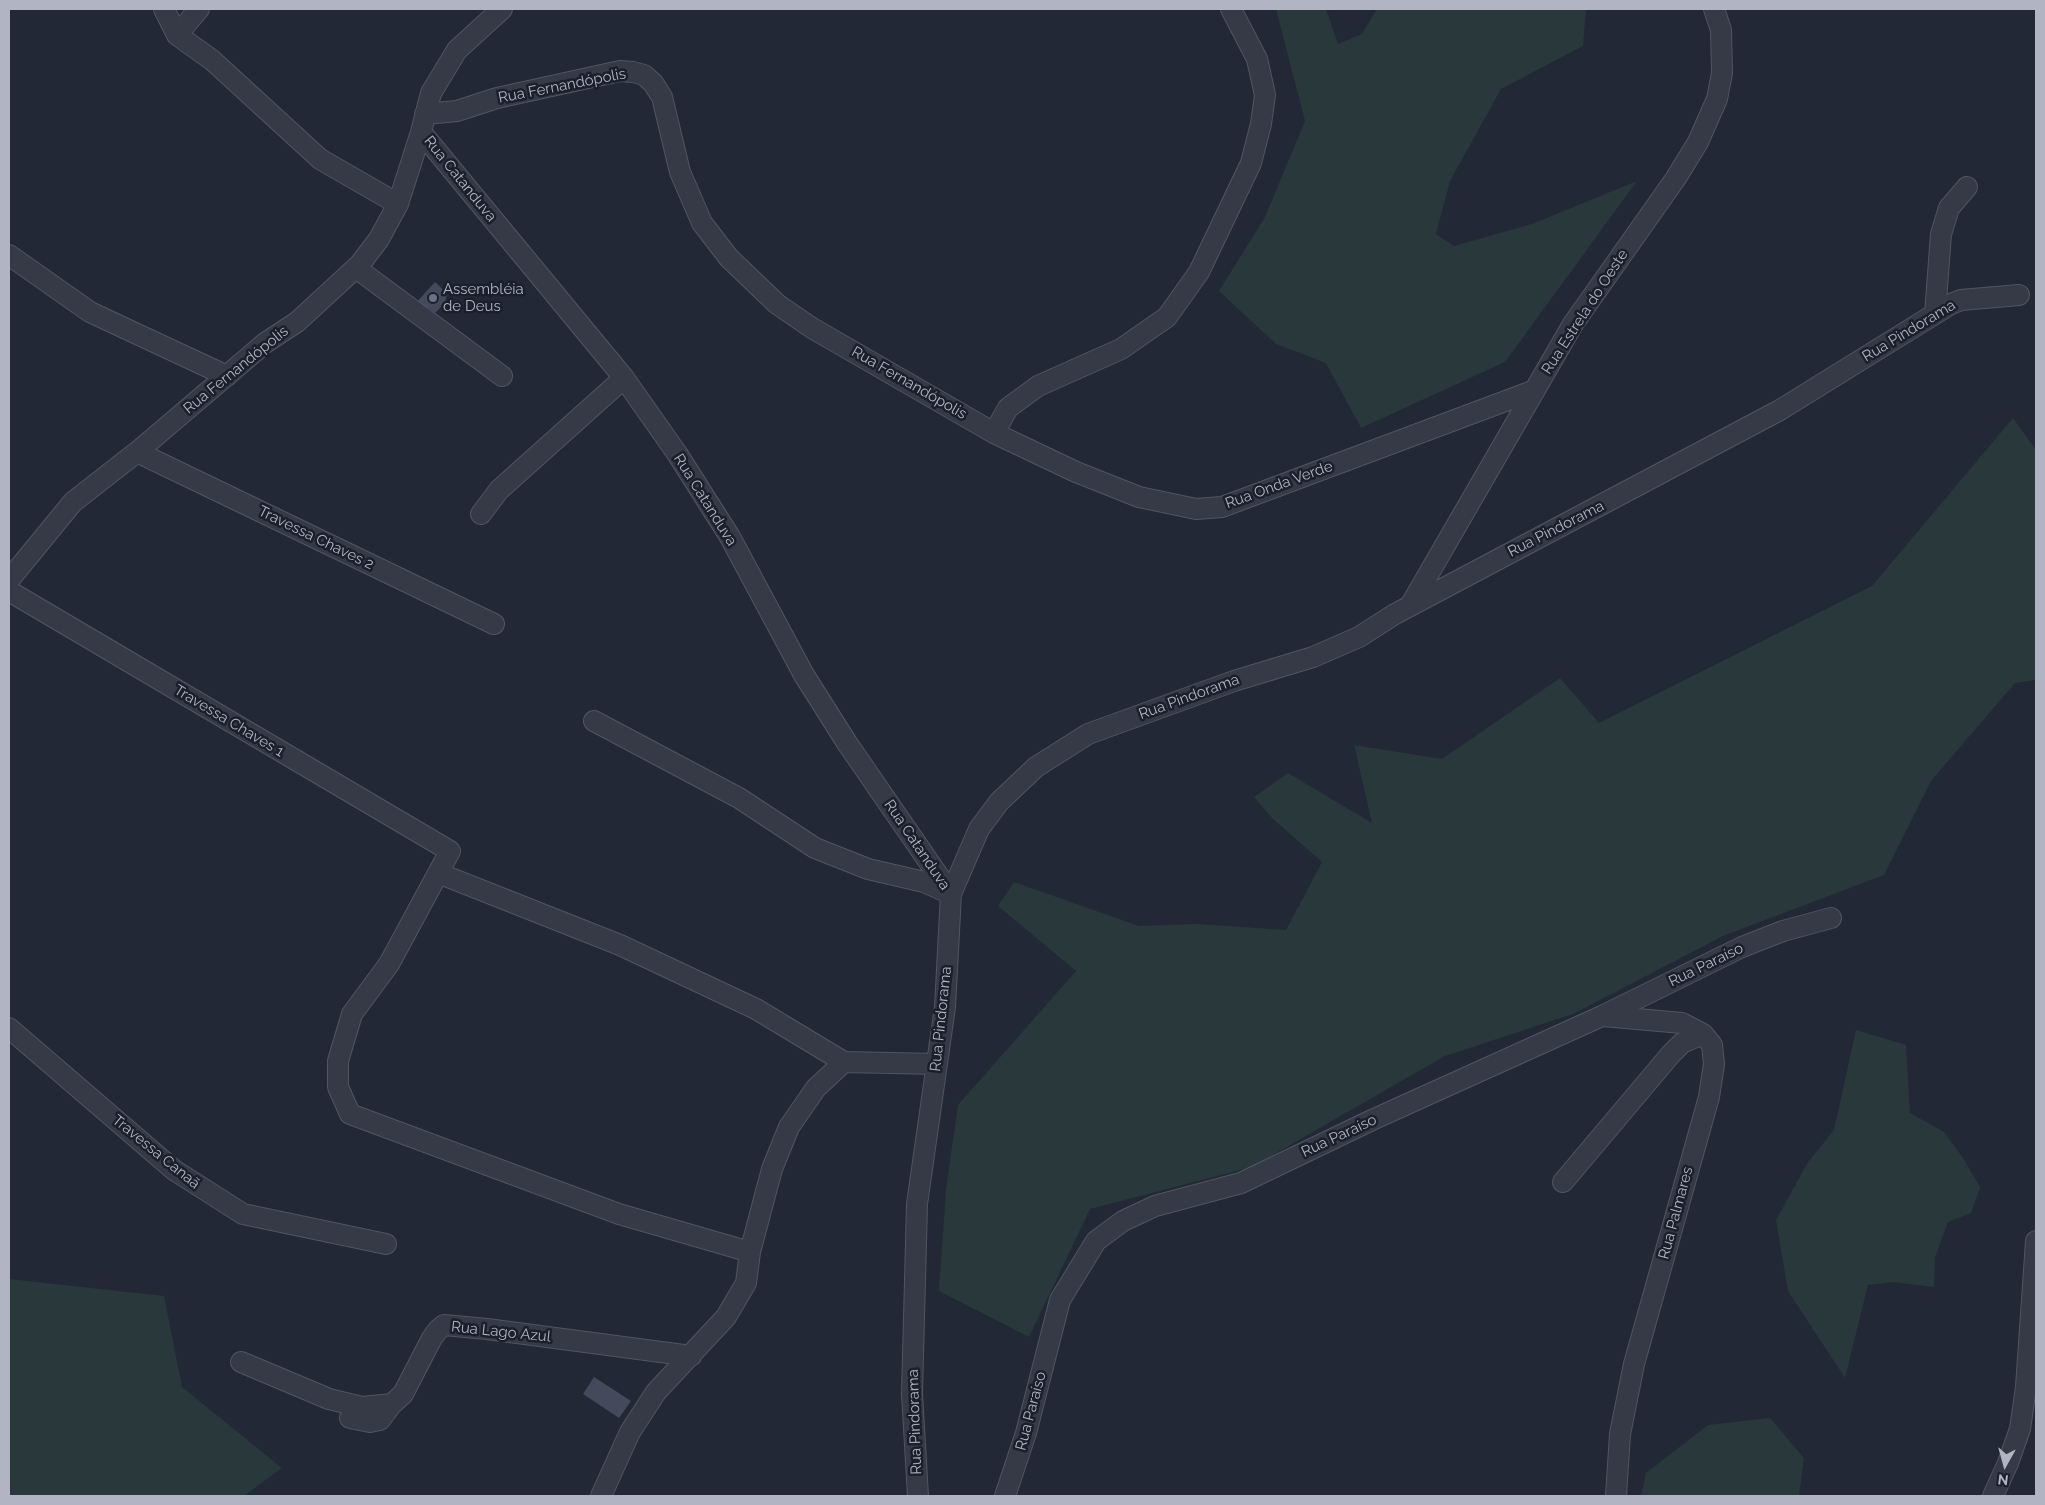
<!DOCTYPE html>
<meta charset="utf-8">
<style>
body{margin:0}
#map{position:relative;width:2045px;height:1505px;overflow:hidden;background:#232836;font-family:Raleway,sans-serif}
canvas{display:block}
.frame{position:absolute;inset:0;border:10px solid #b1b5c3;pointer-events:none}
.north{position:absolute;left:1980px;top:1440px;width:50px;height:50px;-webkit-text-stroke:4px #1b1f2b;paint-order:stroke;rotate:187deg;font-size:14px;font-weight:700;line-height:20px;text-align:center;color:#b1b5c3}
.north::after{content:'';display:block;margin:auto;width:18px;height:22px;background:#b1b5c3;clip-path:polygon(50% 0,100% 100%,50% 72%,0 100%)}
</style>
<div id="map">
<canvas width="2045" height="1505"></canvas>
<div class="frame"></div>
<div class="north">N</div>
</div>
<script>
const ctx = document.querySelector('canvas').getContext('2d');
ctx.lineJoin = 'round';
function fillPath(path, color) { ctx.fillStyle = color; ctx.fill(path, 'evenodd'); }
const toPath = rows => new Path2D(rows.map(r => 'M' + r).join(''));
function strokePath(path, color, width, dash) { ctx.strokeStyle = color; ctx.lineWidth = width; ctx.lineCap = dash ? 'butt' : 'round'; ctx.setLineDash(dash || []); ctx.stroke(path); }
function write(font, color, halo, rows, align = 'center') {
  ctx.font = font + ' Raleway,sans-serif'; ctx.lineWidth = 5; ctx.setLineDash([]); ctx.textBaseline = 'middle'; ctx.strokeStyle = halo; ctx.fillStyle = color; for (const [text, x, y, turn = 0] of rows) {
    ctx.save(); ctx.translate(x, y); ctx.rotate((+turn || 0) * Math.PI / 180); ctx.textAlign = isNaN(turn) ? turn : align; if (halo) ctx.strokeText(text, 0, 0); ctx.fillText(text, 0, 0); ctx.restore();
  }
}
const green = toPath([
 [1276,9,1326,9,1338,44,1362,34,1377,9,1586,9,1583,46,1501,89,1450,181,1436,234,1454,246,1532,224,1637,181,1505,362,1361,428,1326,363,1276,344,1219,291,1265,217,1305,121],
 [2013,418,2036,450,2036,680,2015,683,1931,781,1884,875,1723,936,1573,1014,1445,1056,1252,1167,1090,1209,1029,1337,939,1291,946,1189,958,1105,1076,971,998,906,1014,882,1139,926,1196,924,1286,930,1322,862,1272,818,1254,797,1288,773,1372,823,1354,745,1442,759,1560,678,1599,723,1872,586],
 [1856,1030,1906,1045,1910,1113,1944,1132,1963,1158,1980,1187,1971,1213,1948,1222,1935,1257,1934,1287,1893,1282,1868,1285,1845,1378,1788,1291,1776,1220,1808,1162,1834,1130],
 [9,1279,164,1296,182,1387,282,1468,244,1496,9,1496],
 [1770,1418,1804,1458,1799,1496,1641,1496,1646,1473,1708,1425]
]);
const building = toPath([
 [435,282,447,293,445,303,435,313,429,308,423,313,414,305],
 [594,1377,631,1401,619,1418,583,1394]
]);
const minor = toPath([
 [164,9,177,35,212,60,320,159,398,204],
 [177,35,199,9],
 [425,114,457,111,497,98,620,71,633,72,644,75,653,83,662,97,680,172,702,223,729,258,777,304,812,328,994,433,1076,472,1139,497,1196,509,1222,507,1535,390],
 [421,132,624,378,678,455,730,537,804,675,847,743,951,894],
 [9,255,90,312,227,376],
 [356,268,502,376],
 [1935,314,1941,234,1949,208,1967,187],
 [994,433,1008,408,1038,386,1121,349,1167,317,1199,272,1251,163,1261,124,1265,95,1257,59,1231,9],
 [137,452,494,624],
 [481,514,499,490,624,378],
 [9,580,73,502,137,452,265,343,297,322,360,264,379,239,398,204,421,132,431,93,457,50,502,9],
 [9,591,450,851,389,964,352,1014,338,1061,338,1087,350,1114,619,1214,750,1252],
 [1410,606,1573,324,1676,178,1698,142,1717,99,1722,73,1721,30,1714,9],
 [594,721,739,798,815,848,868,869,924,882,951,894],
 [438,873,620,945,756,1009,844,1062],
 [1603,1016,1682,1023,1703,1034,1712,1045,1714,1064,1709,1097,1634,1364,1620,1434,1616,1496],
 [9,1028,174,1170,243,1214,386,1244],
 [1563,1182,1671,1054,1682,1043,1703,1034],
 [241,1362,329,1399,362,1407,392,1404,403,1394,432,1338,438,1330,444,1325,487,1329,691,1356],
 [2026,1387,2036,1241],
 [350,1418,370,1422,380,1420,392,1404],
 [601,1496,630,1432,656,1392,726,1317,746,1283,750,1252,772,1169,789,1127,816,1088,844,1062,937,1064],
 [918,1496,912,1394,917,1204,945,1007,951,894,979,829,999,802,1036,767,1088,734,1234,681,1313,657,1359,637,1395,614,1780,410,1951,304,1961,300,2019,295],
 [1005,1496,1026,1433,1060,1300,1096,1241,1123,1221,1155,1206,1241,1183,1372,1120,1602,1016,1742,947,1783,931,1831,918],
 [1993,1496,2008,1463,2020,1429,2026,1387,2031,1376]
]);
const markers = [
 [433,298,5,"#6b7280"]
];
const streetNames = [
 ["Rua Fernandópolis",562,86,-11],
 ["Rua Catanduva",460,179,51],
 ["Rua Estrela do Oeste",1585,312,-57],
 ["Rua Pindorama",1909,331,-31],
 ["Rua Fernandópolis",236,370,-39],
 ["Rua Fernandópolis",909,383,30],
 ["Rua Onda Verde",1279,485,-20],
 ["Rua Catanduva",705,500,58],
 ["Rua Pindorama",1556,529,-27],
 ["Travessa Chaves 2",316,538,26],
 ["Rua Pindorama",1189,697,-20],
 ["Travessa Chaves 1",229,721,31],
 ["Rua Catanduva",917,845,56],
 ["Rua Paraíso",1706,965,-26],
 ["Rua Pindorama",941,1019,-84],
 ["Rua Paraíso",1339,1136,-25],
 ["Travessa Canaã",156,1152,39],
 ["Rua Palmares",1676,1213,-75],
 ["Rua Lago Azul",501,1332,6],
 ["Rua Paraíso",1031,1411,-75],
 ["Rua Pindorama",915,1422,-92]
];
const poiNames = [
 ["Assembléia",443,289],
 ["de Deus",443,306]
];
fillPath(green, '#29383b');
fillPath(building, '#444a5b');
strokePath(minor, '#515561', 22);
strokePath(minor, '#363a47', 20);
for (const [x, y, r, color] of markers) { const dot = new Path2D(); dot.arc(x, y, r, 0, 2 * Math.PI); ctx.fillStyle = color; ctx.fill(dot); strokePath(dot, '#1b1f2b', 2); }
write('15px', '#b1b5c3', '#1b1f2b', streetNames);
write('15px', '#b1b5c3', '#1b1f2b', poiNames, 'left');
</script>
